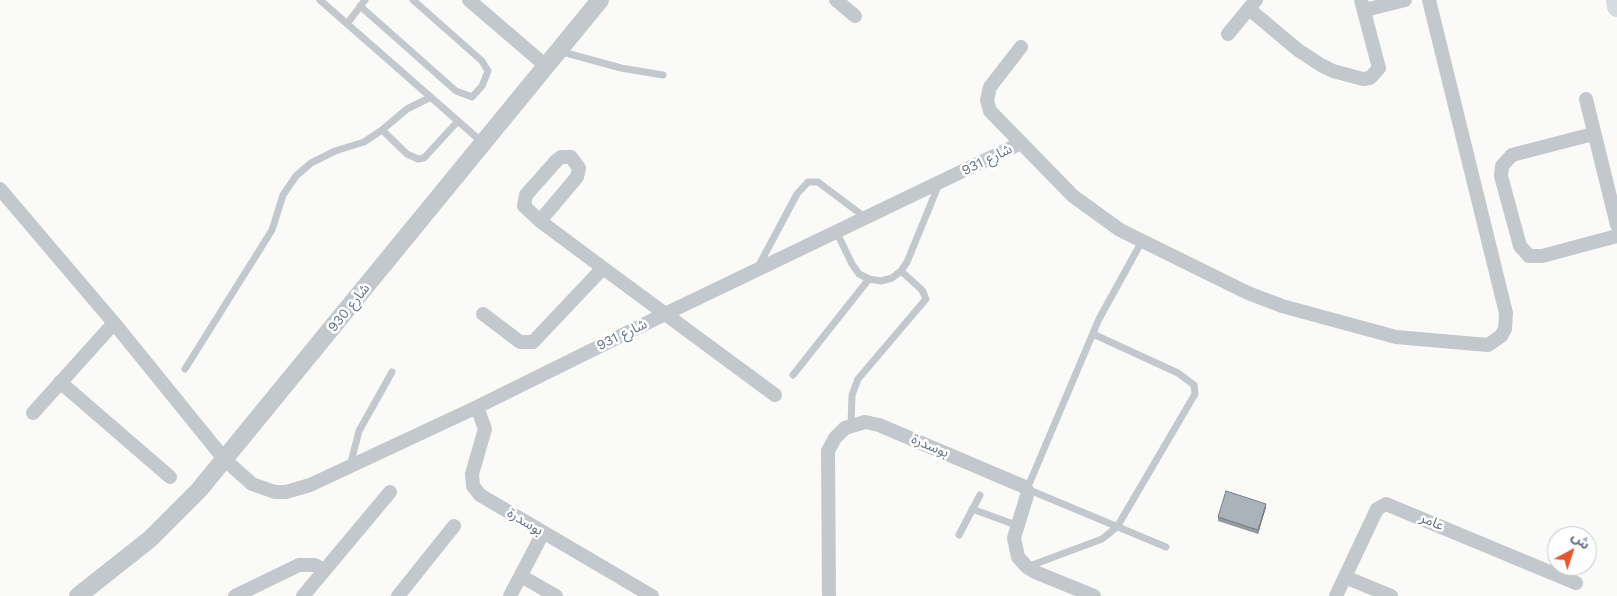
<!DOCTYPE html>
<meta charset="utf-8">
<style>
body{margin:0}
#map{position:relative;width:1617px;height:596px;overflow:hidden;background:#fafaf8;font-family:"Work Sans","Noto Sans Arabic",sans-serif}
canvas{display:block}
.north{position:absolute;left:1547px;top:526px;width:50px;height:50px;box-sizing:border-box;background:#fff;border:1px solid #c1c8cd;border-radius:50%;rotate:40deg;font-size:14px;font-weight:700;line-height:20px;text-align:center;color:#657683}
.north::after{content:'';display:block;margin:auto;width:18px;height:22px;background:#e4572e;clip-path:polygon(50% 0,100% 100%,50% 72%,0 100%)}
</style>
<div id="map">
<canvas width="1617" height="596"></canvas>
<div class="north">ش</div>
</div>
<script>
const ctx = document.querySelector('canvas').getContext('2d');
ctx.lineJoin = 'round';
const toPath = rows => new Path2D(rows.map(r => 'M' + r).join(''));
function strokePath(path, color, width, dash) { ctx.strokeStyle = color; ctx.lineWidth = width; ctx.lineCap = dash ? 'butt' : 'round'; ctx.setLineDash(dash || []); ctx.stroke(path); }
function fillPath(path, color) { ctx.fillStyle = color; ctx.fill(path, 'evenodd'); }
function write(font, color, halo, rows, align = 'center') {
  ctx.font = font + ' "Work Sans","Noto Sans Arabic",sans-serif'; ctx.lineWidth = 5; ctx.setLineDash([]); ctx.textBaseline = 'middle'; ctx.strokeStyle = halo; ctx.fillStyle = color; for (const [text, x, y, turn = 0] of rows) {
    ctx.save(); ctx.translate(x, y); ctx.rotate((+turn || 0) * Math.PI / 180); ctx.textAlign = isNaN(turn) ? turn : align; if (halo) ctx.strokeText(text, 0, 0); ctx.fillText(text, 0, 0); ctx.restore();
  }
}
const service = toPath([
 [320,0,483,143],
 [360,6,456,91,472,97,482,86,488,71,482,61,413,0],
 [347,24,365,0],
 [559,51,621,68,663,75],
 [382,130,407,154,418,159,424,158,458,121],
 [837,233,852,264,859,274,869,279,881,281,892,278,901,271,907,262,939,184],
 [1142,241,1099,319,1027,489,1166,547],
 [758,267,797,194,808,182,818,182,866,218],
 [185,369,272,230,283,195,296,176,311,163,335,151,364,142,382,130,407,109,431,97],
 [793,375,869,279],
 [851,425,852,395,858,379,926,299,922,290,901,271],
 [350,466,359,431,392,372],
 [972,509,1016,525],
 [959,535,980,495],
 [1027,567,1102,539,1117,527,1195,394,1194,385,1178,373,1093,334]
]);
const minor = toPath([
 [469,0,546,66],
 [836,0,855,16],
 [1249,9,1298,50,1321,65,1333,71,1363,79,1370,78,1379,68,1361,0],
 [1365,10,1405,0],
 [1228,34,1256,0],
 [1021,47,990,87,987,100,990,111,1073,196,1120,230,1248,293,1282,306,1396,337,1488,345,1501,336,1505,329,1506,313,1429,0],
 [1586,99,1617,225],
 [1593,134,1512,155,1502,166,1501,176,1520,246,1529,256,1542,256,1617,236],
 [0,189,114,323,225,460,252,484,275,492,286,492,310,485,477,407,665,314,1021,143],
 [540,221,577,177,579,168,571,157,561,157,557,160,526,195,524,206,540,221,603,268,775,395],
 [483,314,520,342,533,342,603,268],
 [60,382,170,477],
 [477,407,485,429,472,474,473,486,480,495,652,596],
 [33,413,114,323],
 [521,576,556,596],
 [1345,577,1391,596],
 [235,596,299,565,315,565,324,570],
 [303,596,390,492],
 [398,596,454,526],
 [510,596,543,533],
 [829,596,828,451,835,438,845,428,865,422,879,425,1025,487,1028,492,1014,538,1018,557,1027,567,1035,572,1094,596],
 [1336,596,1377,509,1386,504,1576,583]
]);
const tertiary = toPath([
 [78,596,150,539,199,490,600,0]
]);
const secondary = toPath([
 [1616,0,1617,7]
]);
const wall = toPath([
 [1266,507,1258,534,1218,521,1218,517]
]);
const shadedWall = toPath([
 [1266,504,1266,507,1258,534,1258,530]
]);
const building = toPath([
 [1226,491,1266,504,1258,530,1218,517,1226,491]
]);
const streetNames = [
 ["شارع 931",987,160,-26],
 ["شارع 930",349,308,-51],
 ["شارع 931",622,335,-26],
 ["بوسدرة",930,446,23],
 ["بوسدرة",525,522,31],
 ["عامر",1432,522,23]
];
strokePath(service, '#c3c8cc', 7);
strokePath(minor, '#c3c8cc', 14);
strokePath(tertiary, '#c3c8cc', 18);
strokePath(secondary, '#d6dbdf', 20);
fillPath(wall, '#929a9f');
fillPath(shadedWall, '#777d82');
fillPath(building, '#aab3b9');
strokePath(building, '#777d82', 1);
write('14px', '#657683', '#fff', streetNames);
</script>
